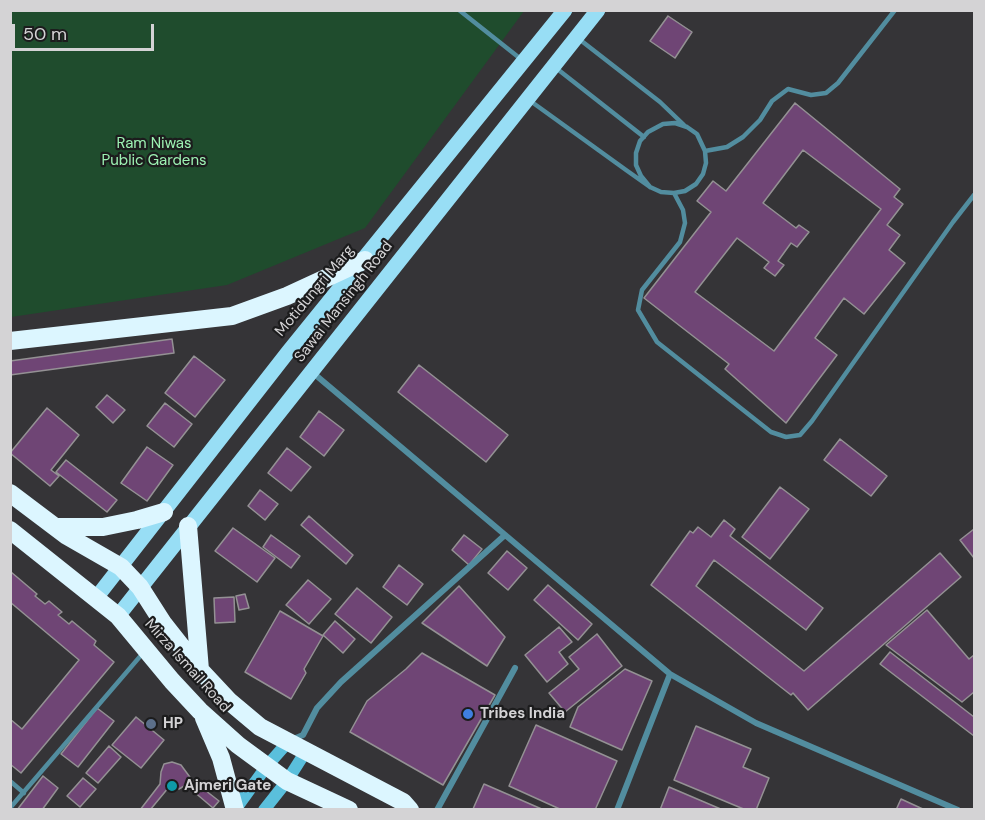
<!DOCTYPE html>
<style>
body{margin:0}
#map{position:relative;width:985px;height:820px;overflow:hidden;background:#353437;font-family:"DM Sans",sans-serif}
canvas{display:block}
.frame{position:absolute;inset:0;border:12px solid #d4d3d5;pointer-events:none}
.scale{position:absolute;left:12px;top:24px;width:142px;height:27px;box-sizing:border-box;border:3px solid #d4d3d5;border-top:0;padding-left:8px;font-size:18px;line-height:21px;white-space:nowrap;color:#d4d3d5;-webkit-text-stroke:4px #1c1c1d;paint-order:stroke}
</style>
<div id="map">
<canvas width="985" height="820"></canvas>
<div class="frame"></div>
<div class="scale">50 m</div>
</div>
<script>
const ctx = document.querySelector('canvas').getContext('2d');
ctx.lineJoin = 'round';
function fillPath(path, color) { ctx.fillStyle = color; ctx.fill(path, 'evenodd'); }
const toPath = rows => new Path2D(rows.map(r => 'M' + r).join(''));
function strokePath(path, color, width, dash) { ctx.strokeStyle = color; ctx.lineWidth = width; ctx.lineCap = dash ? 'butt' : 'round'; ctx.setLineDash(dash || []); ctx.stroke(path); }
function write(font, color, halo, rows, align = 'center') {
  ctx.font = font + ' "DM Sans",sans-serif'; ctx.lineWidth = 4.5; ctx.setLineDash([]); ctx.textBaseline = 'middle'; ctx.strokeStyle = halo; ctx.fillStyle = color; for (const [text, x, y, turn = 0] of rows) {
    ctx.save(); ctx.translate(x, y); ctx.rotate((+turn || 0) * Math.PI / 180); ctx.textAlign = isNaN(turn) ? turn : align; if (halo) ctx.strokeText(text, 0, 0); ctx.fillText(text, 0, 0); ctx.restore();
  }
}
const green = toPath([
 [10,11,524,11,365,228,227,285,11,317]
]);
const building = toPath([
 [668,16,692,32,675,58,650,41,668,16],
 [795,103,900,189,894,197,903,204,887,225,900,235,889,250,905,263,864,314,844,298,815,338,837,355,786,423,725,369,729,364,644,298,711,212,697,201,713,181,726,191,795,103],
 [803,150,881,209,774,351,695,292,737,238,769,262,764,268,775,276,784,265,778,261,791,243,797,247,809,232,799,225,796,228,763,203,803,150],
 [172,339,174,353,10,375,10,361,172,339],
 [194,356,225,380,195,417,165,393,194,356],
 [419,365,508,435,486,462,398,392,419,365],
 [107,395,125,410,113,423,96,407,107,395],
 [165,403,192,424,174,447,147,426,165,403],
 [47,408,79,435,51,470,59,476,50,486,10,453,47,408],
 [319,411,344,430,324,456,300,437,319,411],
 [840,439,887,476,871,496,824,460,840,439],
 [147,447,173,465,147,501,121,483,147,447],
 [287,448,311,467,291,491,268,473,287,448],
 [66,460,117,500,107,512,56,472,66,460],
 [780,487,809,509,770,559,742,537,780,487],
 [260,490,278,504,265,520,248,506,260,490],
 [309,516,353,555,346,564,301,525,309,516],
 [724,520,735,529,730,536,823,608,806,630,714,560,696,586,804,671,940,553,961,577,808,710,793,693,791,695,651,585,690,531,693,533,698,527,711,537,724,520],
 [233,528,275,558,257,582,215,551,233,528],
 [974,529,974,558,960,540,974,529],
 [271,535,300,556,291,568,263,547,271,535],
 [464,535,482,549,469,565,452,550,464,535],
 [507,551,527,568,508,590,488,573,507,551],
 [399,565,423,584,407,605,383,587,399,565],
 [11,572,37,594,35,596,45,604,49,601,62,612,58,615,69,624,72,621,96,641,94,645,114,662,21,773,10,764,10,719,22,729,79,660,10,602,11,572],
 [308,580,331,599,309,624,286,605,308,580],
 [548,585,592,624,578,640,534,600,548,585],
 [459,586,505,637,487,666,422,623,459,586],
 [357,588,392,617,371,643,335,614,357,588],
 [245,594,249,608,239,610,236,596,245,594],
 [234,597,235,622,215,623,214,598,234,597],
 [927,610,969,659,974,655,974,692,962,702,886,645,927,610],
 [280,611,323,636,304,669,306,673,291,699,245,672,280,611],
 [335,621,355,639,343,653,323,635,335,621],
 [559,627,572,642,559,652,568,664,547,682,525,655,559,627],
 [597,634,622,666,565,712,549,693,579,669,569,657,597,634],
 [890,652,974,717,974,736,880,664,890,652],
 [422,653,495,695,443,785,350,732,367,701,406,669,422,653],
 [625,669,652,681,622,750,570,727,578,707,625,669],
 [97,708,114,721,78,767,61,754,97,708],
 [136,717,164,740,141,768,112,745,136,717],
 [536,725,617,761,595,810,562,810,509,786,536,725],
 [696,726,751,749,743,767,769,778,756,810,746,810,674,780,696,726],
 [109,746,121,757,98,783,86,773,109,746],
 [172,762,181,765,192,780,219,801,213,808,186,785,179,789,169,787,150,810,140,810,160,784,161,772,164,764,172,762],
 [43,776,58,788,42,810,17,810,43,776],
 [83,778,96,789,80,807,67,796,83,778],
 [484,784,544,810,473,809,484,784],
 [669,787,723,810,660,810,669,787],
 [901,799,925,810,896,810,901,799]
]);
const lane = toPath([
 [459,10,522,60],
 [579,39,660,102,684,125],
 [556,68,644,137],
 [529,100,626,170,650,187,661,192,674,193,685,191,696,184,703,174,706,163,705,151,697,134,687,127,675,123,663,124,648,132,640,141,636,153,636,165,641,176,650,187],
 [705,151,727,147,743,137,760,120,772,101,788,89,811,95,826,93,838,83,895,10],
 [674,193,683,210,685,223,680,242,642,290,638,310,657,342,771,432,786,437,800,435,812,421,953,222,974,195],
 [10,781,24,793],
 [10,808,143,653]
]);
const street = toPath([
 [312,372,670,674,756,723,958,810],
 [291,740,303,735,317,708,341,682,505,535],
 [437,810,515,668],
 [617,810,670,674]
]);
const secondary = toPath([
 [235,810,266,767,288,742],
 [264,810,287,781,306,751]
]);
const primary = toPath([
 [96,598,288,352,565,10],
 [118,616,598,10]
]);
const highway = toPath([
 [10,341,232,316,287,296,365,260],
 [10,493,67,536,121,567,140,587,163,623,200,670,229,701,260,727,403,802,410,810],
 [188,526,200,670],
 [55,527,103,527,137,520,164,512],
 [10,530,118,616,172,681,200,711,238,745,287,781,349,810],
 [204,718,221,758,235,810]
]);
const markers = [
 [468,714,6,"#3f7fe0"],
 [151,724,6,"#5c6f8a"],
 [172,786,6,"#0f9aa8"]
];
const parkNames = [
 ["Ram Niwas",154,144],
 ["Public Gardens",154,161]
];
const streetNames = [
 ["Motidungri Marg",315,291,-50],
 ["Sawai Mansingh Road",344,302,-52],
 ["Mirza Ismail Road",187,666,48]
];
const poiNames = [
 ["Tribes India",480,714],
 ["HP",163,724],
 ["Ajmeri Gate",184,786]
];
fillPath(green, '#1f4c2d');
fillPath(building, '#6f4575');
strokePath(building, '#949194', 1.5);
strokePath(lane, '#528d9f', 4.5);
strokePath(street, '#528d9f', 6);
strokePath(secondary, '#5abfdc', 12);
strokePath(primary, '#98def5', 15);
strokePath(highway, '#dcf6ff', 18);
for (const [x, y, r, color] of markers) { const dot = new Path2D(); dot.arc(x, y, r, 0, 2 * Math.PI); ctx.fillStyle = color; ctx.fill(dot); strokePath(dot, '#1c1c1d', 2); }
write('15px', '#9df2b3', '#1c1c1d', parkNames);
write('15px', '#d4d3d5', '#1c1c1d', streetNames);
write('bold 15px', '#d4d3d5', '#1c1c1d', poiNames, 'left');
</script>
